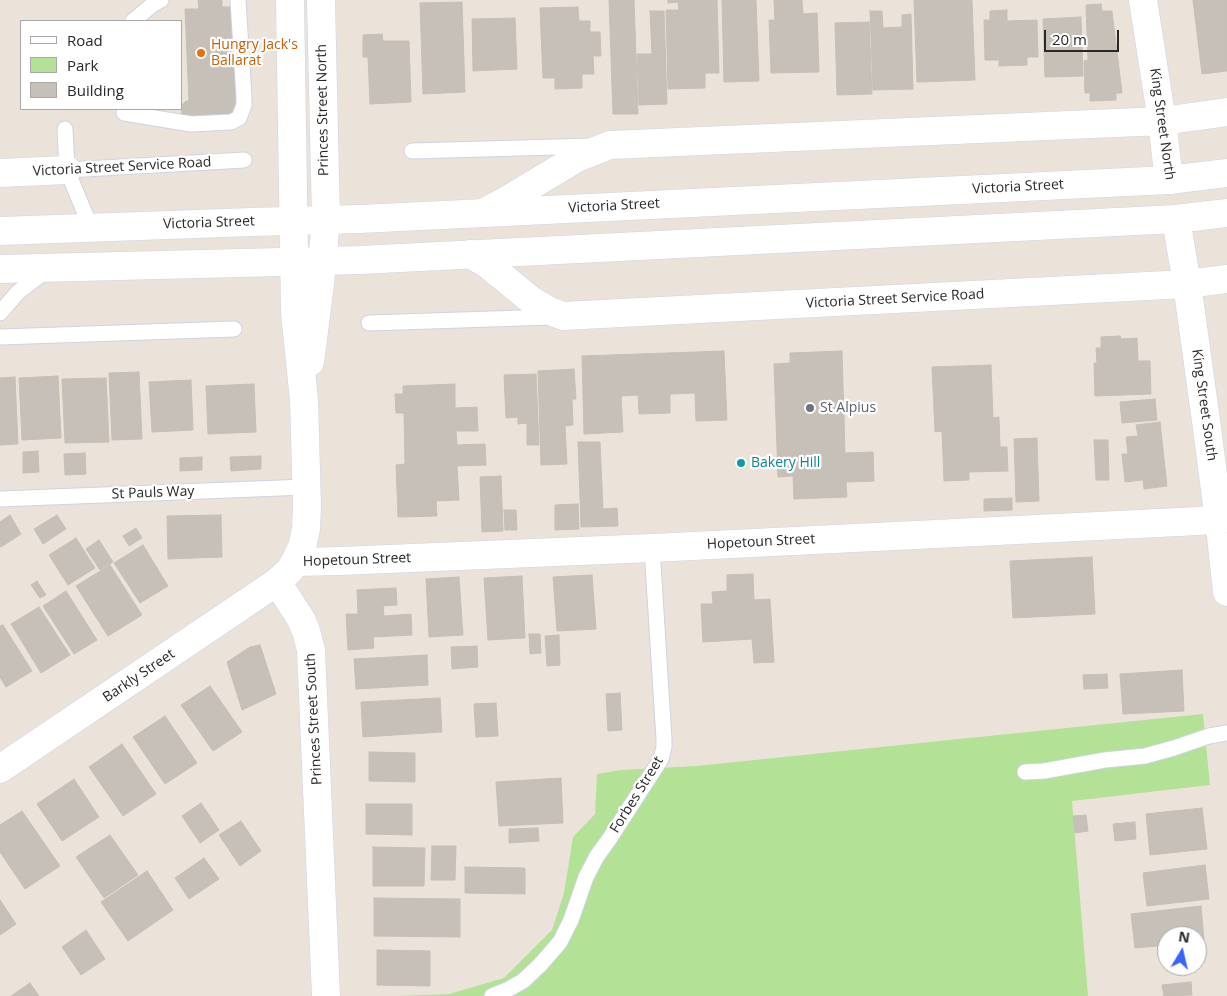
<!DOCTYPE html>
<style>
body{margin:0}
#map{position:relative;width:1227px;height:996px;overflow:hidden;background:#ebe3da;font-family:"Open Sans",sans-serif}
canvas{display:block}
.legend{position:absolute;left:20px;top:20px;width:162px;height:90px;box-sizing:border-box;background:#fff;border:1px solid #a9a9a9;margin:0;padding:6px 9px;list-style:none;font-size:15px;color:#282828}
.legend li{display:flex;align-items:center;gap:10px;height:25px}
.legend b{width:25px;border:1px solid #a9a9a9}
.north{position:absolute;left:1157px;top:926px;width:50px;height:50px;box-sizing:border-box;background:#fff;border:1px solid #a9a9a9;border-radius:50%;rotate:9deg;font-size:14px;font-weight:700;line-height:20px;text-align:center;color:#282828}
.north::after{content:'';display:block;margin:auto;width:18px;height:22px;background:#3864f9;clip-path:polygon(50% 0,100% 100%,50% 72%,0 100%)}
.scale{position:absolute;left:1044px;top:30px;width:75px;height:22px;box-sizing:border-box;border:2px solid #282828;border-top:0;padding-left:6px;font-size:15px;line-height:18px;white-space:nowrap;color:#282828;-webkit-text-stroke:4px #fff;paint-order:stroke}
</style>
<div id="map">
<canvas width="1227" height="996"></canvas>
<ul class="legend">
<li><b style="height:6px;background:#fff"></b>Road</li>
<li><b style="height:14px;background:#b3e296"></b>Park</li>
<li><b style="height:14px;background:#c6c0b9"></b>Building</li>
</ul>
<div class="north">N</div>
<div class="scale">20 m</div>
</div>
<script>
const ctx = document.querySelector('canvas').getContext('2d');
ctx.lineJoin = 'round';
function fillPath(path, color) { ctx.fillStyle = color; ctx.fill(path, 'evenodd'); }
const toPath = rows => new Path2D(rows.map(r => 'M' + r).join(''));
function strokePath(path, color, width, dash) { ctx.strokeStyle = color; ctx.lineWidth = width; ctx.lineCap = dash ? 'butt' : 'round'; ctx.setLineDash(dash || []); ctx.stroke(path); }
function write(font, color, halo, rows, align = 'center') {
  ctx.font = font + ' "Open Sans",sans-serif'; ctx.lineWidth = 4.5; ctx.setLineDash([]); ctx.textBaseline = 'middle'; ctx.strokeStyle = halo; ctx.fillStyle = color; for (const [text, x, y, turn = 0] of rows) {
    ctx.save(); ctx.translate(x, y); ctx.rotate((+turn || 0) * Math.PI / 180); ctx.textAlign = isNaN(turn) ? turn : align; if (halo) ctx.strokeText(text, 0, 0); ctx.fillText(text, 0, 0); ctx.restore();
  }
}
const green = toPath([
 [1203,714,1210,785,1072,801,1088,996,398,996,449,994,504,978,552,930,564,893,573,837,595,814,597,774,621,770,696,766]
]);
const building = toPath([
 [198,0,222,0,222,7,231,7,231,20,246,20,235,59,236,117,187,118,182,114,181,106,186,101,189,101,185,9,199,9,198,0],
 [609,0,634,0,638,114,613,114,609,0],
 [668,0,717,0,719,73,705,73,705,88,668,89,666,10,679,10,678,2,668,3,668,0],
 [722,0,756,0,759,81,724,82,722,0],
 [774,0,802,0,803,14,817,13,819,72,771,73,769,20,775,20,774,0],
 [914,0,972,0,975,80,917,82,914,0],
 [1193,0,1227,0,1227,71,1202,74,1193,0],
 [462,2,465,92,423,94,420,3,462,2],
 [1101,4,1102,11,1112,11,1122,93,1116,93,1116,100,1090,101,1090,93,1085,93,1084,61,1088,60,1086,5,1101,4],
 [578,7,579,21,590,21,590,32,600,32,601,56,593,56,594,74,582,74,582,88,555,89,555,78,543,78,540,8,578,7],
 [1007,10,1007,21,1037,20,1038,57,1027,57,1027,65,999,66,999,60,985,60,984,20,990,20,990,11,1007,10],
 [650,11,664,11,667,104,639,105,637,54,652,54,650,11],
 [870,11,882,11,883,28,902,27,902,15,911,14,913,89,873,90,870,11],
 [1081,17,1083,76,1045,77,1043,19,1081,17],
 [515,18,517,69,473,71,472,19,515,18],
 [869,22,872,94,837,95,835,23,869,22],
 [382,34,383,41,409,41,411,102,370,104,368,57,363,57,363,35,382,34],
 [1120,336,1121,339,1137,338,1138,361,1150,361,1151,394,1095,396,1094,363,1097,363,1096,348,1101,348,1101,337,1120,336],
 [724,351,727,420,696,421,695,393,670,394,670,413,639,414,638,395,621,396,623,432,584,434,582,356,724,351],
 [842,351,845,453,873,452,874,481,846,482,847,497,794,499,793,476,778,477,774,364,790,363,790,353,842,351],
 [991,365,993,418,999,417,1000,447,1007,447,1008,471,969,472,969,480,944,481,942,431,935,432,932,367,991,365],
 [574,369,576,399,572,399,573,425,565,426,567,464,541,465,538,371,574,369],
 [139,372,142,439,112,440,109,373,139,372],
 [536,374,539,445,527,445,527,423,518,424,518,417,506,418,504,375,536,374],
 [58,376,61,438,22,440,19,378,58,376],
 [15,377,18,444,0,445,0,378,15,377],
 [106,378,109,442,65,443,62,379,106,378],
 [191,380,193,430,152,432,149,382,191,380],
 [254,384,256,432,208,434,206,386,254,384],
 [455,384,455,408,477,407,478,431,456,431,457,445,485,444,486,465,457,466,459,500,436,501,437,516,398,517,396,465,405,464,404,413,396,413,395,394,403,394,403,386,455,384],
 [1155,399,1157,420,1122,423,1120,402,1155,399],
 [1160,422,1167,486,1144,489,1143,480,1125,482,1122,454,1128,454,1126,437,1138,436,1136,425,1160,422],
 [1037,438,1039,501,1016,502,1014,439,1037,438],
 [1094,440,1108,440,1109,480,1096,480,1094,440],
 [578,442,600,442,603,509,617,508,618,526,581,527,578,442],
 [38,451,39,472,23,473,23,452,38,451],
 [85,453,86,474,65,475,64,454,85,453],
 [261,456,261,469,231,471,230,457,261,456],
 [202,457,202,470,180,471,180,458,202,457],
 [501,476,503,531,482,532,480,477,501,476],
 [1012,498,1012,510,984,511,984,499,1012,498],
 [578,504,579,529,555,530,555,505,578,504],
 [504,510,516,510,517,530,505,530,504,510],
 [10,515,21,534,1,547,0,545,0,522,10,515],
 [57,515,66,529,43,544,34,529,57,515],
 [221,515,222,557,168,559,167,516,221,515],
 [136,528,142,538,129,546,123,536,136,528],
 [76,538,95,568,68,585,49,555,76,538],
 [99,540,113,562,100,570,86,549,99,540],
 [143,545,168,586,140,603,114,563,143,545],
 [1092,557,1095,614,1013,618,1010,561,1092,557],
 [110,565,142,615,108,636,76,586,110,565],
 [753,574,754,600,770,599,774,662,754,663,752,639,703,642,701,604,713,604,712,592,727,591,727,575,753,574],
 [592,575,596,629,557,631,553,577,592,575],
 [522,576,525,638,488,640,484,578,522,576],
 [459,577,463,635,429,637,426,579,459,577],
 [37,581,46,595,40,598,31,585,37,581],
 [396,588,397,605,383,606,384,616,411,614,412,635,373,637,374,648,348,650,346,614,358,614,357,590,396,588],
 [66,591,97,640,74,654,43,606,66,591],
 [39,607,70,655,41,673,11,624,39,607],
 [3,625,32,671,6,687,0,677,0,626,3,625],
 [529,634,540,634,541,653,530,654,529,634],
 [559,635,560,665,547,666,545,636,559,635],
 [260,645,276,694,242,710,227,662,250,647,260,645],
 [477,646,478,667,452,669,451,647,477,646],
 [427,655,428,685,356,689,354,659,427,655],
 [1182,670,1184,711,1123,714,1120,674,1182,670],
 [1107,674,1108,688,1084,689,1083,675,1107,674],
 [210,686,242,732,213,751,181,705,210,686],
 [620,693,622,730,608,731,606,694,620,693],
 [440,698,442,732,363,737,361,702,440,698],
 [496,703,498,736,476,737,474,704,496,703],
 [165,716,197,763,165,784,133,737,165,716],
 [122,744,156,794,123,816,89,767,122,744],
 [369,752,415,753,415,782,369,781,369,752],
 [561,778,563,823,499,826,496,782,561,778],
 [74,779,99,817,62,841,37,804,74,779],
 [201,803,219,830,200,843,182,816,201,803],
 [366,804,412,804,412,835,366,834,366,804],
 [1202,808,1207,849,1150,855,1146,814,1202,808],
 [22,811,60,866,25,889,0,852,0,825,22,811],
 [1086,815,1088,831,1075,833,1073,816,1086,815],
 [241,821,261,851,240,866,219,835,241,821],
 [1135,822,1136,839,1115,841,1113,824,1135,822],
 [538,828,539,841,509,843,509,829,538,828],
 [110,835,138,875,104,898,76,857,110,835],
 [432,846,456,846,455,880,431,880,432,846],
 [373,847,425,848,424,886,373,886,373,847],
 [204,858,219,879,189,899,175,878,204,858],
 [1205,865,1209,899,1147,906,1143,873,1205,865],
 [465,867,525,868,525,894,465,893,465,867],
 [147,871,173,910,128,941,101,902,147,871],
 [374,898,460,899,460,937,374,936,374,898],
 [0,900,16,924,0,935,0,900],
 [1201,906,1204,940,1197,941,1197,936,1167,936,1167,945,1135,948,1131,914,1201,906],
 [86,930,105,959,81,975,62,947,86,930],
 [377,950,430,951,430,986,377,985,377,950],
 [1191,982,1192,995,1164,996,1162,985,1191,982],
 [30,983,39,996,11,996,30,983]
]);
const lane = toPath([
 [133,21,152,5,161,0],
 [124,113,191,124,231,122,239,118,244,105,244,97,238,0],
 [65,129,67,170,91,228],
 [412,151,591,146],
 [67,170,244,160],
 [0,313,18,292,46,271],
 [369,323,552,317],
 [0,337,234,329],
 [0,499,306,487],
 [1025,772,1044,771,1105,760,1145,756,1174,748,1209,736,1227,733],
 [492,996,507,990,523,981,540,965,560,942,571,920,586,877,597,856,610,838,661,759,664,747,664,739,652,548]
]);
const street = toPath([
 [1143,0,1162,121,1169,180],
 [0,173,67,170],
 [483,213,502,203,577,158,610,145,1162,121,1227,112],
 [1176,219,1187,284,1207,428,1221,536,1227,592],
 [470,254,487,264,531,300,550,311,563,316,1187,284,1227,279],
 [295,562,340,561,652,548,1199,521,1227,518],
 [277,582,301,619,306,631,311,650,326,996]
]);
const secondary = toPath([
 [0,231,252,222,360,219,1169,180,1227,173],
 [0,269,360,260,1176,219,1227,213],
 [310,362,320,284,326,220,321,0],
 [0,769,277,582,290,570,295,562,302,547,306,529,307,506,304,400,295,313,290,0]
]);
const markers = [
 [201,53,5,"#e8710a"],
 [810,408,5,"#6b7280"],
 [741,463,5,"#0f9aa8"]
];
const foodNames = [
 ["Hungry Jack's",211,45],
 ["Ballarat",211,61]
];
const streetNames = [
 ["Princes Street North",323,110,-91],
 ["King Street North",1162,124,82],
 ["Victoria Street Service Road",122,167,-3],
 ["Victoria Street",1018,187,-3],
 ["Victoria Street",614,206,-3],
 ["Victoria Street",209,223,-2],
 ["Victoria Street Service Road",895,299,-3],
 ["King Street South",1204,405,82],
 ["St Pauls Way",153,493,-2],
 ["Hopetoun Street",761,542,-3],
 ["Hopetoun Street",357,560,-2],
 ["Barkly Street",139,676,-34],
 ["Princes Street South",314,719,-93],
 ["Forbes Street",637,795,-58]
];
const worshipNames = [
 ["St Alpius",820,408]
];
const cultureNames = [
 ["Bakery Hill",751,463]
];
fillPath(green, '#b3e296');
fillPath(building, '#c6c0b9');
strokePath(building, '#c6bfb4', 1);
strokePath(lane, '#cfd3e2', 17);
strokePath(street, '#cfd3e2', 29);
strokePath(secondary, '#cfd3e2', 29);
strokePath(lane, '#fff', 15);
strokePath(street, '#fff', 28);
strokePath(secondary, '#fff', 28);
for (const [x, y, r, color] of markers) { const dot = new Path2D(); dot.arc(x, y, r, 0, 2 * Math.PI); ctx.fillStyle = color; ctx.fill(dot); strokePath(dot, '#fff', 2); }
write('14px', '#c56008', '#fff', foodNames, 'left');
write('14px', '#282828', '#fff', streetNames);
write('14px', '#5b616d', '#fff', worshipNames, 'left');
write('14px', '#0d838f', '#fff', cultureNames, 'left');
</script>
